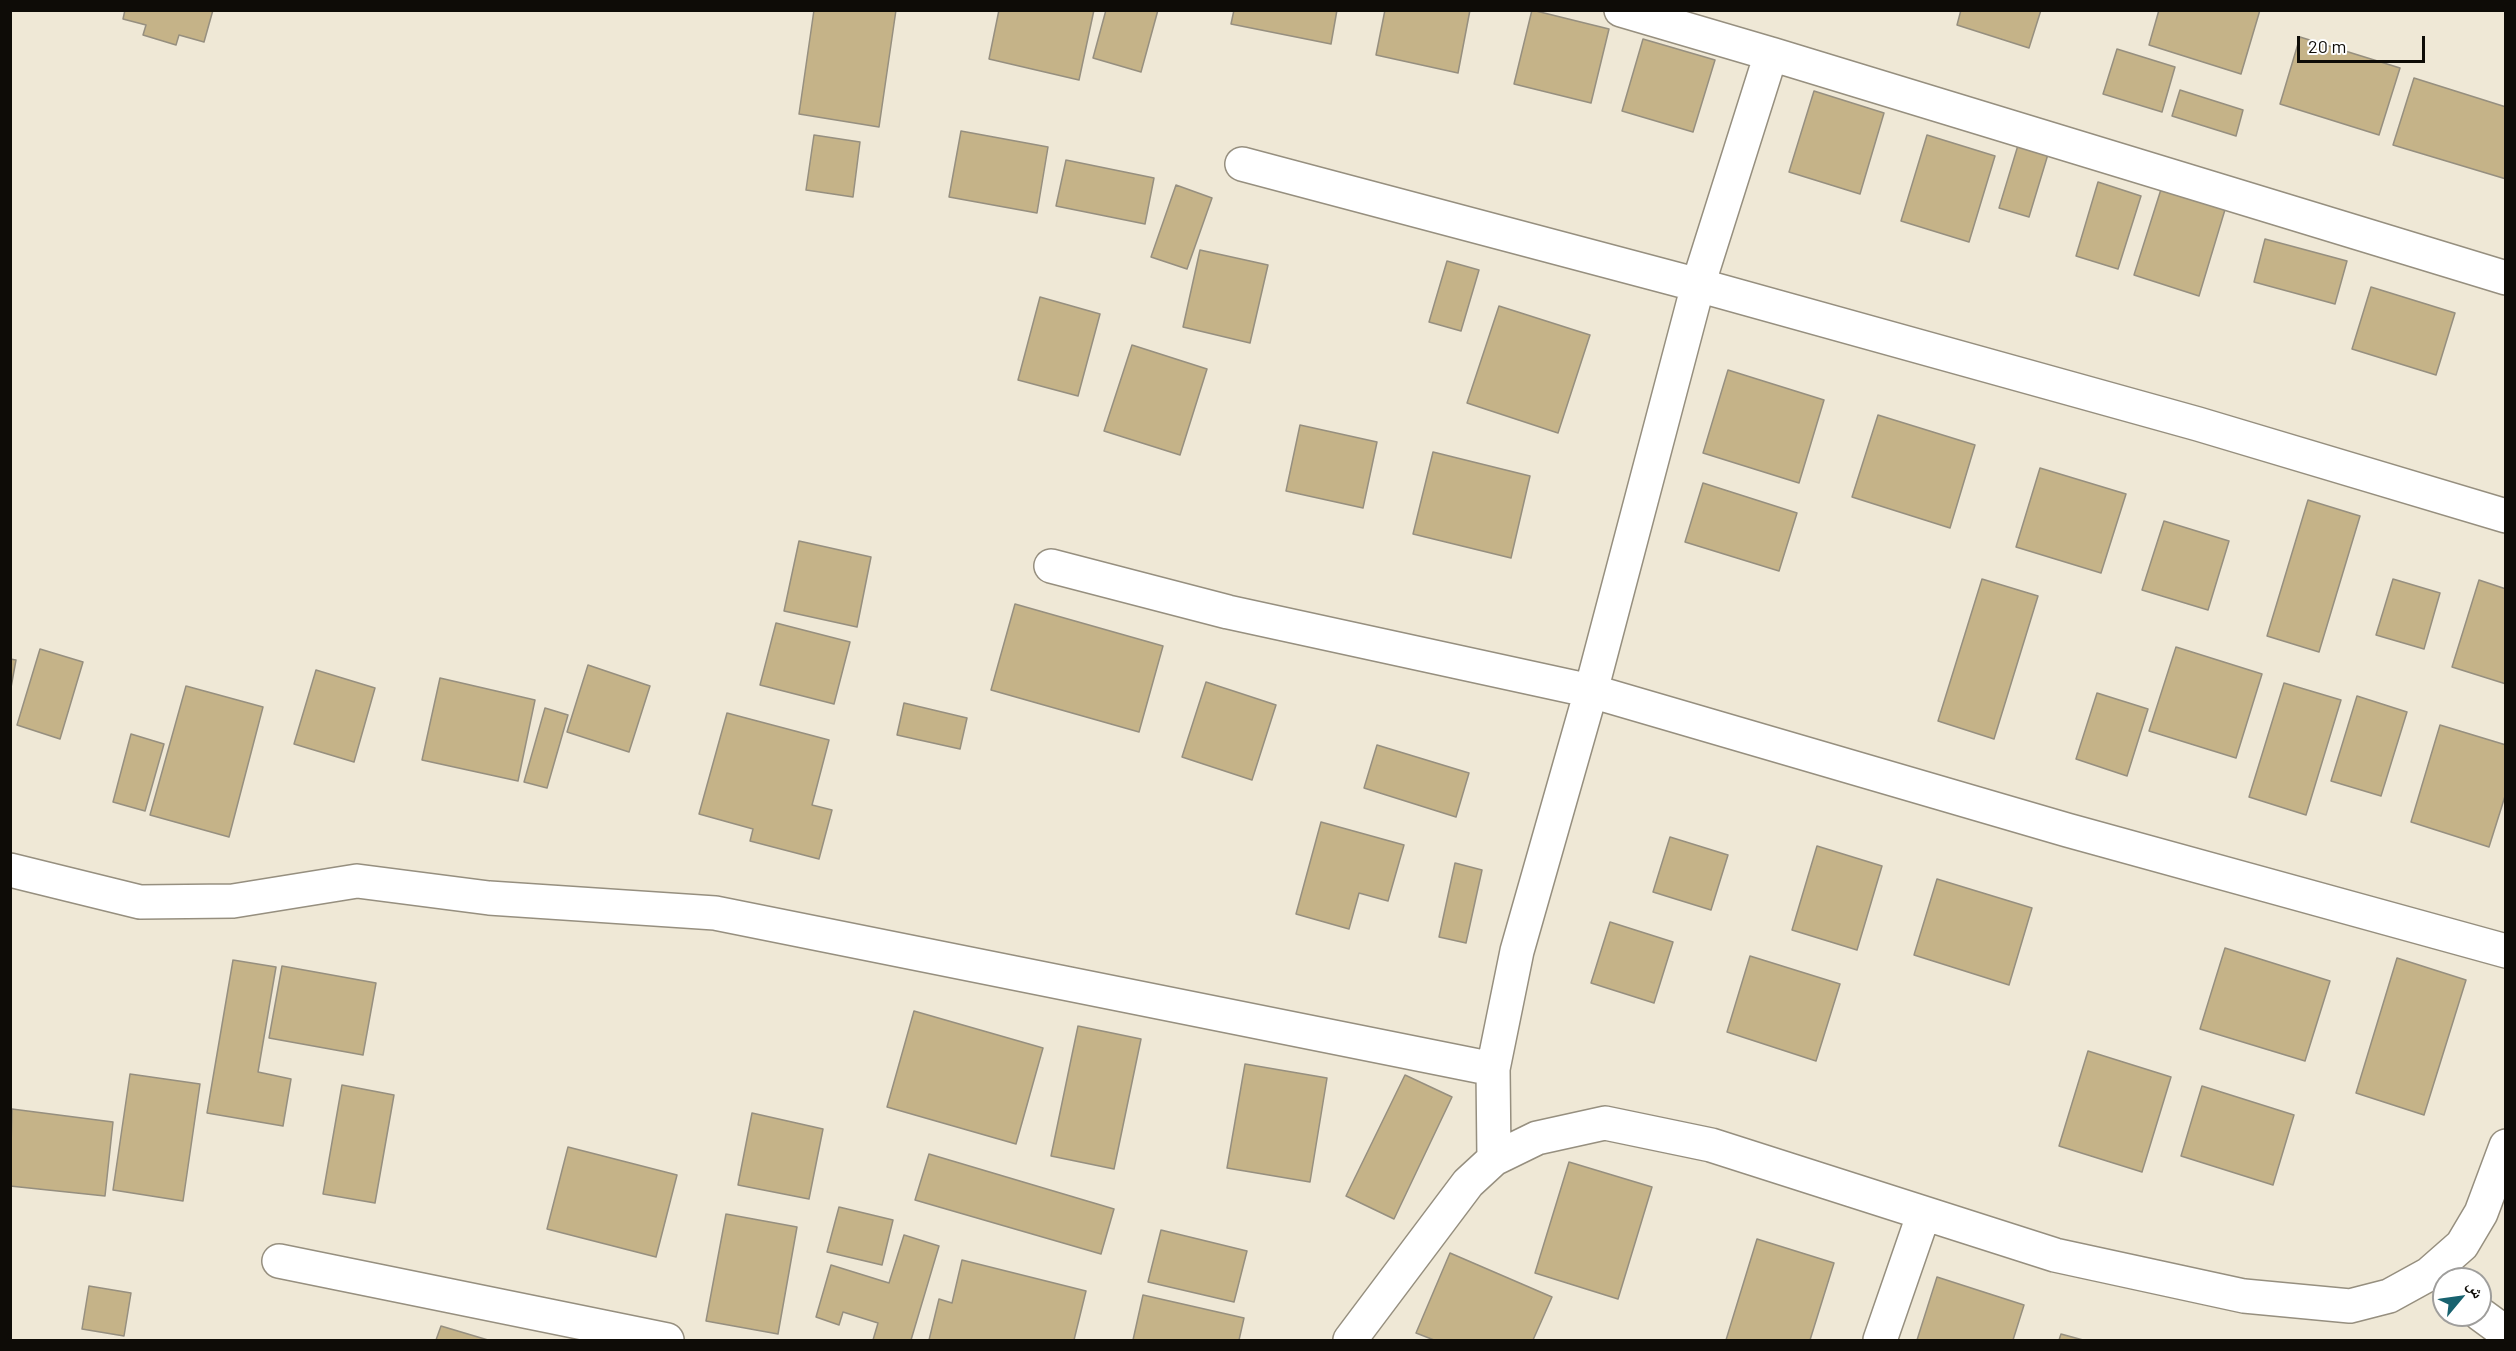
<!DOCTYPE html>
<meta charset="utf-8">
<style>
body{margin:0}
#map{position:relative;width:2516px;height:1351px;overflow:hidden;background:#efe8d6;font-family:Barlow,"Noto Naskh Arabic",sans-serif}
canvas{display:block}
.frame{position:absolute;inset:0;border:12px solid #0e0c07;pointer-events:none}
.north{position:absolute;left:2432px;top:1267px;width:60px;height:60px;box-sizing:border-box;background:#fff;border:2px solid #9f9e9c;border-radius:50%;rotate:61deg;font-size:16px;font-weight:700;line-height:24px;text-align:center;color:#0e0c07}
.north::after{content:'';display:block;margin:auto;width:21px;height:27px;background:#18626f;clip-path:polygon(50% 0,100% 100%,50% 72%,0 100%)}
.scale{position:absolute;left:2297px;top:36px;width:128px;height:27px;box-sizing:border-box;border:3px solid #0e0c07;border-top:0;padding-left:8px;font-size:18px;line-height:21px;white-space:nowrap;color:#0e0c07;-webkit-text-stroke:4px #fff;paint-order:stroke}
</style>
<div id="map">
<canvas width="2516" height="1351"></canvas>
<div class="frame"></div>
<div class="north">ش</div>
<div class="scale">20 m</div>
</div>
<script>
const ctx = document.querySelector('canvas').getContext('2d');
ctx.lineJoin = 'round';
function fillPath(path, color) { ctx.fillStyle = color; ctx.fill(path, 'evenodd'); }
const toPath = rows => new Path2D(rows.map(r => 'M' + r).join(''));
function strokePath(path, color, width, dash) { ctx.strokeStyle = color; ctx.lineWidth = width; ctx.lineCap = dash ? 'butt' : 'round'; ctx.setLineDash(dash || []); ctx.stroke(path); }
const building = toPath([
 [125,10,213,10,204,42,179,35,176,45,143,35,146,25,123,19,125,10],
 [814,10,896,10,879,127,799,114,814,10],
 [999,10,1094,10,1079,80,989,59,999,10],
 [1106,10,1158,10,1141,72,1093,58,1106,10],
 [1234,10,1337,10,1331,44,1231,24,1234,10],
 [1385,10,1470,10,1458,73,1376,55,1385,10],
 [1532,10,1609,29,1591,103,1514,84,1532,10],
 [1961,10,2041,10,2029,48,1957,25,1961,10],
 [2159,10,2260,10,2241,74,2149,45,2159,10],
 [2300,37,2400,68,2379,135,2280,104,2300,37],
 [1643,39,1715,60,1693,132,1622,111,1643,39],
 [2117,49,2175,67,2162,112,2103,94,2117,49],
 [2414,78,2506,107,2506,179,2393,145,2414,78],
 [2180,90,2243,110,2236,136,2172,116,2180,90],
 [1814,91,1884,113,1860,194,1789,172,1814,91],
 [961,131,1048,147,1037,213,949,197,961,131],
 [814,135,860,142,853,197,806,190,814,135],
 [1927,135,1995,156,1969,242,1901,221,1927,135],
 [2019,142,2049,151,2029,217,1999,208,2019,142],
 [1066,160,1154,178,1145,224,1056,206,1066,160],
 [2098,182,2141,196,2118,269,2076,256,2098,182],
 [2163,183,2227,203,2199,296,2134,275,2163,183],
 [1176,185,1212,198,1187,269,1151,257,1176,185],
 [2265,239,2347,261,2335,304,2254,282,2265,239],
 [1200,250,1268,265,1250,343,1183,327,1200,250],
 [1447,261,1479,270,1461,331,1429,322,1447,261],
 [2371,287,2455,313,2436,375,2352,349,2371,287],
 [1040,297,1100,314,1078,396,1018,380,1040,297],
 [1499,306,1590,335,1558,433,1467,403,1499,306],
 [1132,345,1207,369,1180,455,1104,431,1132,345],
 [1728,370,1824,400,1799,483,1703,453,1728,370],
 [1878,415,1975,445,1950,528,1852,497,1878,415],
 [1300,425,1377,442,1363,508,1286,491,1300,425],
 [1433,452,1530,476,1511,558,1413,534,1433,452],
 [2040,468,2126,494,2101,573,2016,547,2040,468],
 [1703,483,1797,513,1779,571,1685,542,1703,483],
 [2308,500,2360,516,2319,652,2267,636,2308,500],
 [2164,521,2229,541,2208,610,2142,590,2164,521],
 [799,541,871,557,857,627,784,611,799,541],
 [1982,579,2038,596,1994,739,1938,721,1982,579],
 [2393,579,2440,593,2424,649,2376,635,2393,579],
 [2479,580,2506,589,2506,684,2452,667,2479,580],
 [1015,604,1163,646,1139,732,991,690,1015,604],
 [776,623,850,642,834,704,760,685,776,623],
 [2176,647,2262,674,2236,758,2149,731,2176,647],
 [40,649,83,662,60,739,17,725,40,649],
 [10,659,16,660,10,693,10,659],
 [588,665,650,686,629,752,567,732,588,665],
 [316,670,375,688,354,762,294,744,316,670],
 [440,678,535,700,518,781,422,760,440,678],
 [1206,682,1276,705,1252,780,1182,757,1206,682],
 [2284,683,2341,700,2306,815,2249,797,2284,683],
 [186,686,263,707,229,837,150,815,186,686],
 [2097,693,2148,709,2127,776,2076,759,2097,693],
 [2357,696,2407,712,2381,796,2331,781,2357,696],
 [904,703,967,718,960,749,897,735,904,703],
 [545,708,568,715,547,788,524,782,545,708],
 [727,713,829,740,812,805,832,810,819,859,750,841,753,829,699,814,727,713],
 [2440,725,2506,745,2506,793,2489,847,2411,822,2440,725],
 [131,734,164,744,145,811,113,802,131,734],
 [1377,745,1469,773,1456,817,1364,788,1377,745],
 [1321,822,1404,845,1388,901,1359,893,1349,929,1296,914,1321,822],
 [1670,837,1728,855,1711,910,1653,892,1670,837],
 [1817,846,1882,866,1857,950,1792,930,1817,846],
 [1455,863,1482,870,1466,943,1439,937,1455,863],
 [1937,879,2032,908,2009,985,1914,955,1937,879],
 [1610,922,1673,942,1654,1003,1591,983,1610,922],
 [2225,948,2330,981,2305,1061,2200,1029,2225,948],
 [1750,956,1840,984,1816,1061,1727,1032,1750,956],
 [2397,958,2466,980,2424,1115,2356,1093,2397,958],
 [233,960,276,967,258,1072,291,1079,283,1126,207,1113,233,960],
 [282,966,376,983,363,1055,269,1038,282,966],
 [914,1011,1043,1048,1016,1144,887,1107,914,1011],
 [1078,1026,1141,1039,1114,1169,1051,1156,1078,1026],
 [2088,1051,2171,1077,2142,1172,2059,1146,2088,1051],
 [1245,1064,1327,1078,1310,1182,1227,1168,1245,1064],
 [130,1074,200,1084,183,1201,113,1190,130,1074],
 [1405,1075,1452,1097,1394,1219,1346,1196,1405,1075],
 [342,1085,394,1095,375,1203,323,1194,342,1085],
 [2202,1086,2294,1115,2273,1185,2181,1156,2202,1086],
 [12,1109,113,1122,105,1196,10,1186,12,1109],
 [752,1113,823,1129,809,1199,738,1185,752,1113],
 [568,1147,677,1175,656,1257,547,1229,568,1147],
 [929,1154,1114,1209,1101,1254,915,1200,929,1154],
 [1569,1162,1652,1187,1618,1299,1535,1273,1569,1162],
 [839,1207,893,1220,882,1265,827,1252,839,1207],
 [726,1214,797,1227,778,1334,706,1321,726,1214],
 [1161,1230,1247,1251,1234,1302,1148,1282,1161,1230],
 [904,1235,939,1246,911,1340,873,1340,878,1323,843,1312,839,1325,816,1317,831,1265,889,1283,904,1235],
 [1757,1239,1834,1263,1810,1340,1726,1340,1757,1239],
 [1450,1253,1552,1297,1533,1340,1434,1340,1416,1333,1450,1253],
 [962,1260,1086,1291,1074,1340,929,1340,939,1299,952,1303,962,1260],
 [1937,1277,2024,1305,2013,1340,1917,1340,1937,1277],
 [89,1286,131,1293,124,1336,82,1329,89,1286],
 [1143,1295,1244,1318,1239,1340,1133,1340,1143,1295],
 [441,1326,488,1340,436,1340,441,1326],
 [2061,1334,2083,1340,2059,1340,2061,1334]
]);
const minor = toPath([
 [1621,10,1771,54],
 [1242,164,1698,285,2198,424,2506,516],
 [1051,566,1228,612,1591,691,2067,830,2506,951],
 [10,870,140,902,233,901,357,881,489,898,715,913,1493,1069],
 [1494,1159,1493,1069,1517,951,1591,691,1698,285,1771,54,2506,278],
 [279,1261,667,1340],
 [2480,1314,2506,1333],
 [1350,1340,1468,1183,1494,1159,1537,1138,1605,1123,1711,1145,2055,1255,2244,1296,2350,1306,2389,1296,2429,1274,2462,1245,2481,1213,2506,1146],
 [1880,1340,1924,1213]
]);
fillPath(building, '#c5b388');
strokePath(building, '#968f7f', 1.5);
strokePath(minor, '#968f7f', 36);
strokePath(minor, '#fff', 33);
</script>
